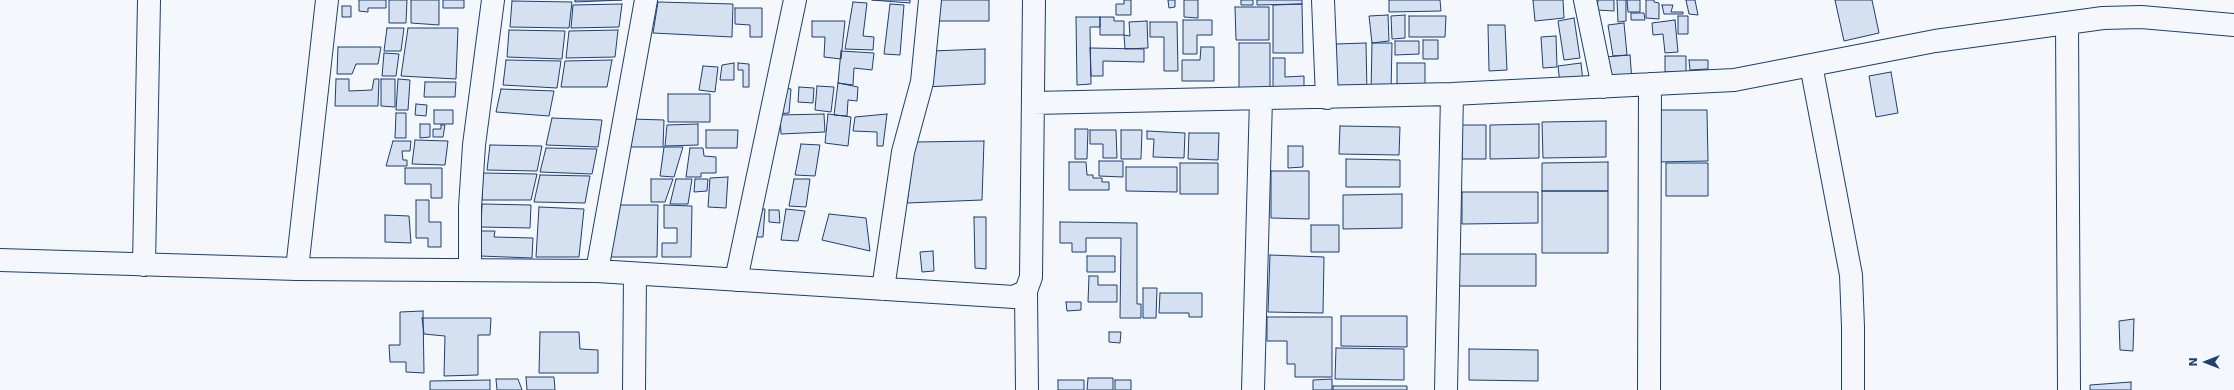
<!DOCTYPE html>
<style>
body{margin:0}
#map{position:relative;width:2234px;height:390px;overflow:hidden;background:#f4f7fb;font-family:"DejaVu Sans",sans-serif}
canvas{display:block}
.north{position:absolute;left:2186px;top:342px;width:40px;height:40px;-webkit-text-stroke:3px #f4f7fb;paint-order:stroke;rotate:270deg;font-size:11px;font-weight:700;line-height:16px;text-align:center;color:#1d3f73}
.north::after{content:'';display:block;margin:auto;width:14px;height:18px;background:#1d3f73;clip-path:polygon(50% 0,100% 100%,50% 72%,0 100%)}
</style>
<div id="map">
<canvas width="2234" height="390"></canvas>
<div class="north">N</div>
</div>
<script>
const ctx = document.querySelector('canvas').getContext('2d');
ctx.lineJoin = 'round';
function fillPath(path, color) { ctx.fillStyle = color; ctx.fill(path, 'evenodd'); }
const toPath = rows => new Path2D(rows.map(r => 'M' + r).join(''));
function strokePath(path, color, width, dash) { ctx.strokeStyle = color; ctx.lineWidth = width; ctx.lineCap = dash ? 'butt' : 'round'; ctx.setLineDash(dash || []); ctx.stroke(path); }
const building = toPath([
 [359,0,386,0,386,8,368,8,368,12,359,11,359,0],
 [389,0,407,0,406,23,389,23,389,0],
 [411,0,439,0,439,25,411,23,411,0],
 [443,0,464,0,464,8,443,8,443,0],
 [575,0,622,0,575,2,575,0],
 [872,0,910,0,910,3,872,0],
 [933,0,989,0,989,21,933,21,933,0],
 [1124,0,1131,0,1131,15,1116,15,1116,4,1124,4,1124,0],
 [1168,0,1175,0,1175,7,1169,8,1168,0],
 [1184,0,1198,0,1198,18,1184,17,1184,0],
 [1241,0,1253,0,1253,5,1241,5,1241,0],
 [1257,0,1302,0,1302,4,1257,5,1257,0],
 [1389,0,1440,0,1441,11,1389,12,1389,0],
 [1533,0,1563,0,1564,18,1535,21,1533,0],
 [1598,0,1614,0,1614,11,1597,10,1598,0],
 [1617,0,1626,0,1626,21,1618,22,1617,0],
 [1627,0,1640,0,1640,12,1628,12,1627,0],
 [1646,0,1654,0,1654,2,1659,3,1659,19,1646,18,1646,0],
 [1686,0,1695,0,1698,15,1689,14,1686,0],
 [1835,0,1872,0,1879,33,1844,41,1835,0],
 [512,1,572,2,569,28,510,27,512,1],
 [658,2,733,4,732,37,653,33,658,2],
 [853,2,867,3,863,36,874,37,873,50,845,49,853,2],
 [622,4,619,27,571,28,573,5,622,4],
 [890,4,904,5,900,55,884,54,890,4],
 [1302,4,1303,53,1273,53,1273,5,1302,4],
 [1662,5,1673,5,1671,12,1683,12,1683,14,1664,14,1662,5],
 [342,6,351,6,351,17,342,17,342,6],
 [1235,7,1269,7,1269,40,1236,40,1235,7],
 [735,8,762,8,762,37,750,37,750,25,735,24,735,8],
 [1631,13,1644,13,1645,20,1631,20,1631,13],
 [1388,15,1389,41,1372,43,1369,16,1388,15],
 [1405,15,1405,38,1392,39,1391,16,1405,15],
 [1409,16,1446,16,1445,37,1409,37,1409,16],
 [1678,16,1688,16,1688,34,1678,34,1678,16],
 [1076,17,1100,17,1100,27,1090,27,1091,84,1077,85,1076,17],
 [1100,17,1114,17,1114,21,1124,21,1124,35,1100,35,1100,17],
 [1574,18,1580,58,1564,60,1558,21,1574,18],
 [1183,20,1212,20,1212,35,1197,35,1197,54,1183,54,1183,20],
 [1675,20,1678,52,1665,53,1663,34,1653,35,1652,23,1675,20],
 [812,21,845,21,841,59,824,57,825,37,812,37,812,21],
 [1147,21,1148,48,1125,49,1124,35,1130,36,1129,22,1147,21],
 [1150,22,1177,22,1178,71,1164,71,1164,37,1150,37,1150,22],
 [1624,23,1627,55,1613,56,1608,25,1624,23],
 [1488,25,1505,25,1507,70,1489,71,1488,25],
 [387,28,404,28,401,51,384,51,387,28],
 [408,28,458,28,456,79,401,76,408,28],
 [509,30,565,31,562,59,507,57,509,30],
 [618,30,615,57,566,58,569,31,618,30],
 [1556,36,1557,67,1543,68,1541,37,1556,36],
 [1423,40,1438,40,1438,59,1423,59,1423,40],
 [1395,41,1419,41,1419,54,1395,55,1395,41],
 [1239,43,1270,43,1270,92,1239,92,1239,43],
 [1366,43,1367,93,1336,93,1336,44,1366,43],
 [1372,43,1392,43,1391,93,1371,93,1372,43],
 [338,47,381,47,378,64,356,64,352,74,337,74,338,47],
 [1201,47,1214,47,1214,81,1182,81,1182,60,1200,60,1201,47],
 [1090,48,1144,49,1144,62,1103,61,1103,76,1091,76,1090,48],
 [985,49,985,84,925,87,931,51,985,49],
 [841,51,874,53,872,70,854,68,853,85,838,83,841,51],
 [384,53,399,54,396,76,382,76,384,53],
 [1630,55,1632,81,1606,83,1604,57,1630,55],
 [1665,56,1686,56,1686,72,1665,72,1665,56],
 [1273,58,1285,58,1285,77,1304,76,1304,93,1273,93,1273,58],
 [506,60,561,61,557,88,503,85,506,60],
 [612,60,607,87,561,87,565,61,612,60],
 [1689,60,1708,60,1708,69,1690,70,1689,60],
 [734,63,734,80,720,80,722,65,734,63],
 [738,63,749,64,749,87,743,87,743,70,738,70,738,63],
 [1397,63,1425,63,1425,88,1397,87,1397,63],
 [1581,63,1583,82,1560,84,1558,66,1581,63],
 [703,66,718,67,715,92,699,90,703,66],
 [1891,72,1898,113,1876,117,1869,76,1891,72],
 [336,79,349,79,349,91,372,90,374,79,379,79,378,106,335,106,336,79],
 [381,79,395,79,395,107,381,106,381,79],
 [398,79,410,80,408,110,396,110,398,79],
 [425,82,456,82,455,97,424,97,425,82],
 [838,83,858,87,857,101,848,100,847,116,834,115,838,83],
 [817,86,834,87,831,112,815,110,817,86],
 [780,87,791,89,789,113,776,114,780,87],
 [799,87,814,88,813,103,798,102,799,87],
 [501,89,554,91,549,116,496,112,501,89],
 [668,94,710,94,710,122,668,122,668,94],
 [416,104,427,105,426,116,415,115,416,104],
 [434,110,453,110,453,124,434,124,434,110],
 [1656,110,1707,110,1708,161,1656,162,1656,110],
 [396,113,406,113,406,138,395,138,396,113],
 [824,114,825,132,781,134,780,115,824,114],
 [828,114,851,117,848,146,825,143,828,114],
 [887,114,883,146,877,146,877,132,853,131,855,117,887,114],
 [552,118,602,120,598,147,546,145,552,118],
 [632,119,664,120,663,147,624,147,632,119],
 [1606,121,1606,157,1543,158,1542,122,1606,121],
 [420,124,430,124,430,137,420,138,420,124],
 [698,124,698,145,665,146,667,125,698,124],
 [1539,124,1539,158,1490,159,1490,125,1539,124],
 [441,125,445,125,443,137,433,137,433,129,441,129,441,125],
 [1462,125,1486,125,1486,159,1462,159,1462,125],
 [1340,126,1400,127,1399,155,1339,154,1340,126],
 [1075,129,1088,129,1087,159,1075,159,1075,129],
 [706,130,738,130,737,148,706,148,706,130],
 [1090,130,1116,130,1117,158,1103,158,1103,144,1090,144,1090,130],
 [1121,130,1142,130,1141,159,1121,159,1121,130],
 [1147,131,1185,133,1184,158,1153,157,1154,139,1147,139,1147,131],
 [1189,133,1219,133,1218,160,1188,159,1189,133],
 [415,140,448,141,445,165,412,164,415,140],
 [393,141,411,141,410,151,402,151,403,160,407,160,407,166,386,166,393,141],
 [984,141,982,200,907,203,915,142,984,141],
 [801,144,820,145,815,176,795,175,801,144],
 [490,145,542,146,537,171,487,170,490,145],
 [1288,146,1303,146,1303,167,1288,168,1288,146],
 [664,147,683,147,674,177,660,176,664,147],
 [546,148,597,149,592,174,540,172,546,148],
 [690,148,703,148,704,156,716,157,716,173,701,173,701,177,686,177,690,148],
 [1346,159,1400,160,1400,187,1346,187,1346,159],
 [1099,161,1123,161,1123,177,1099,176,1099,161],
 [1069,162,1086,162,1087,175,1093,175,1093,178,1102,178,1102,182,1109,182,1109,190,1069,190,1069,162],
 [1608,162,1608,191,1542,191,1542,163,1608,162],
 [1180,163,1218,163,1218,194,1180,194,1180,163],
 [1666,163,1708,163,1708,196,1666,196,1666,163],
 [1126,167,1177,167,1177,192,1126,191,1126,167],
 [405,168,442,168,442,198,431,198,431,184,405,184,405,168],
 [1271,171,1309,171,1309,219,1271,218,1271,171],
 [483,173,537,174,531,200,482,200,483,173],
 [540,175,590,176,585,203,534,202,540,175],
 [728,177,726,208,708,207,710,178,728,177],
 [651,179,673,179,665,202,651,202,651,179],
 [676,179,692,179,688,204,670,204,676,179],
 [695,179,708,179,707,191,694,192,695,179],
 [794,179,810,179,806,207,789,206,794,179],
 [1542,191,1608,191,1608,253,1542,253,1542,191],
 [1462,192,1538,192,1538,223,1462,224,1462,192],
 [1402,194,1402,228,1343,229,1343,195,1402,194],
 [416,200,429,200,429,222,441,222,441,247,428,247,428,238,416,238,416,200],
 [482,204,531,205,530,228,481,227,482,204],
 [614,205,658,205,657,257,607,257,614,205],
 [664,205,692,206,691,257,662,257,662,243,677,243,677,228,664,228,664,205],
 [539,207,584,209,579,257,536,257,539,207],
 [756,209,765,209,763,237,754,237,756,209],
 [786,209,805,211,798,241,781,240,786,209],
 [769,210,779,210,780,223,769,222,769,210],
 [829,214,866,218,870,251,822,240,829,214],
 [385,215,409,216,411,243,385,242,385,215],
 [974,217,986,217,986,269,975,268,974,217],
 [1060,222,1137,223,1137,304,1141,304,1141,318,1120,318,1121,238,1086,238,1086,252,1072,252,1072,243,1060,243,1060,222],
 [1311,225,1339,225,1339,252,1311,252,1311,225],
 [480,231,495,231,494,237,533,238,532,258,480,256,480,231],
 [933,251,934,271,922,272,920,252,933,251],
 [1456,254,1536,254,1536,286,1456,286,1456,254],
 [1270,255,1324,257,1323,313,1268,312,1270,255],
 [1087,256,1115,256,1115,272,1087,272,1087,256],
 [1089,276,1098,276,1098,285,1117,285,1117,302,1088,302,1089,276],
 [1143,288,1157,288,1156,318,1143,318,1143,288],
 [1160,293,1202,293,1202,317,1189,317,1189,313,1159,313,1160,293],
 [1066,302,1081,302,1081,310,1067,311,1066,302],
 [423,311,424,373,406,372,406,362,390,362,389,345,400,345,400,312,423,311],
 [1341,316,1407,316,1407,347,1341,346,1341,316],
 [1267,317,1332,317,1332,377,1295,377,1295,364,1287,364,1287,341,1267,341,1267,317],
 [422,318,491,318,490,335,478,335,478,375,444,376,445,336,424,334,422,318],
 [2134,319,2133,351,2120,350,2119,321,2134,319],
 [540,332,579,332,580,349,598,350,598,373,539,373,540,332],
 [1109,332,1121,332,1120,343,1109,342,1109,332],
 [1336,348,1404,349,1404,380,1335,379,1336,348],
 [1469,349,1538,350,1538,381,1469,380,1469,349],
 [526,377,554,377,555,390,527,390,526,377],
 [1088,378,1113,378,1113,390,1087,390,1088,378],
 [496,379,518,379,522,390,497,390,496,379],
 [1332,379,1332,390,1313,390,1313,380,1332,379],
 [490,380,490,390,430,390,430,381,490,380],
 [1058,380,1084,380,1084,390,1058,390,1058,380],
 [1115,380,1131,380,1131,390,1115,390,1115,380],
 [2131,382,2131,390,2090,390,2090,385,2131,382],
 [1333,386,1407,386,1407,390,1333,390,1333,386]
]);
const minor = toPath([
 [1323,0,1327,98],
 [1585,0,1603,87],
 [2067,23,2069,390],
 [1811,65,1851,275,1853,327,1853,390],
 [1033,103,1452,94,1734,80,1935,41,2103,18,2141,17,2234,25],
 [0,260,297,269,597,271,1014,297,1026,291,1031,277,1034,0],
 [144,265,149,0],
 [297,269,327,0],
 [470,270,470,207,474,145,493,0],
 [597,271,646,0],
 [736,280,795,0],
 [883,289,903,152,922,82,930,0],
 [1026,291,1027,390],
 [634,390,635,274],
 [1253,390,1261,99],
 [1446,390,1452,94],
 [1649,390,1650,84]
]);
fillPath(building, '#d5e0f0');
strokePath(building, '#1d3f73', 1);
strokePath(minor, '#1d3f73', 24);
strokePath(minor, '#f4f7fb', 22);
</script>
